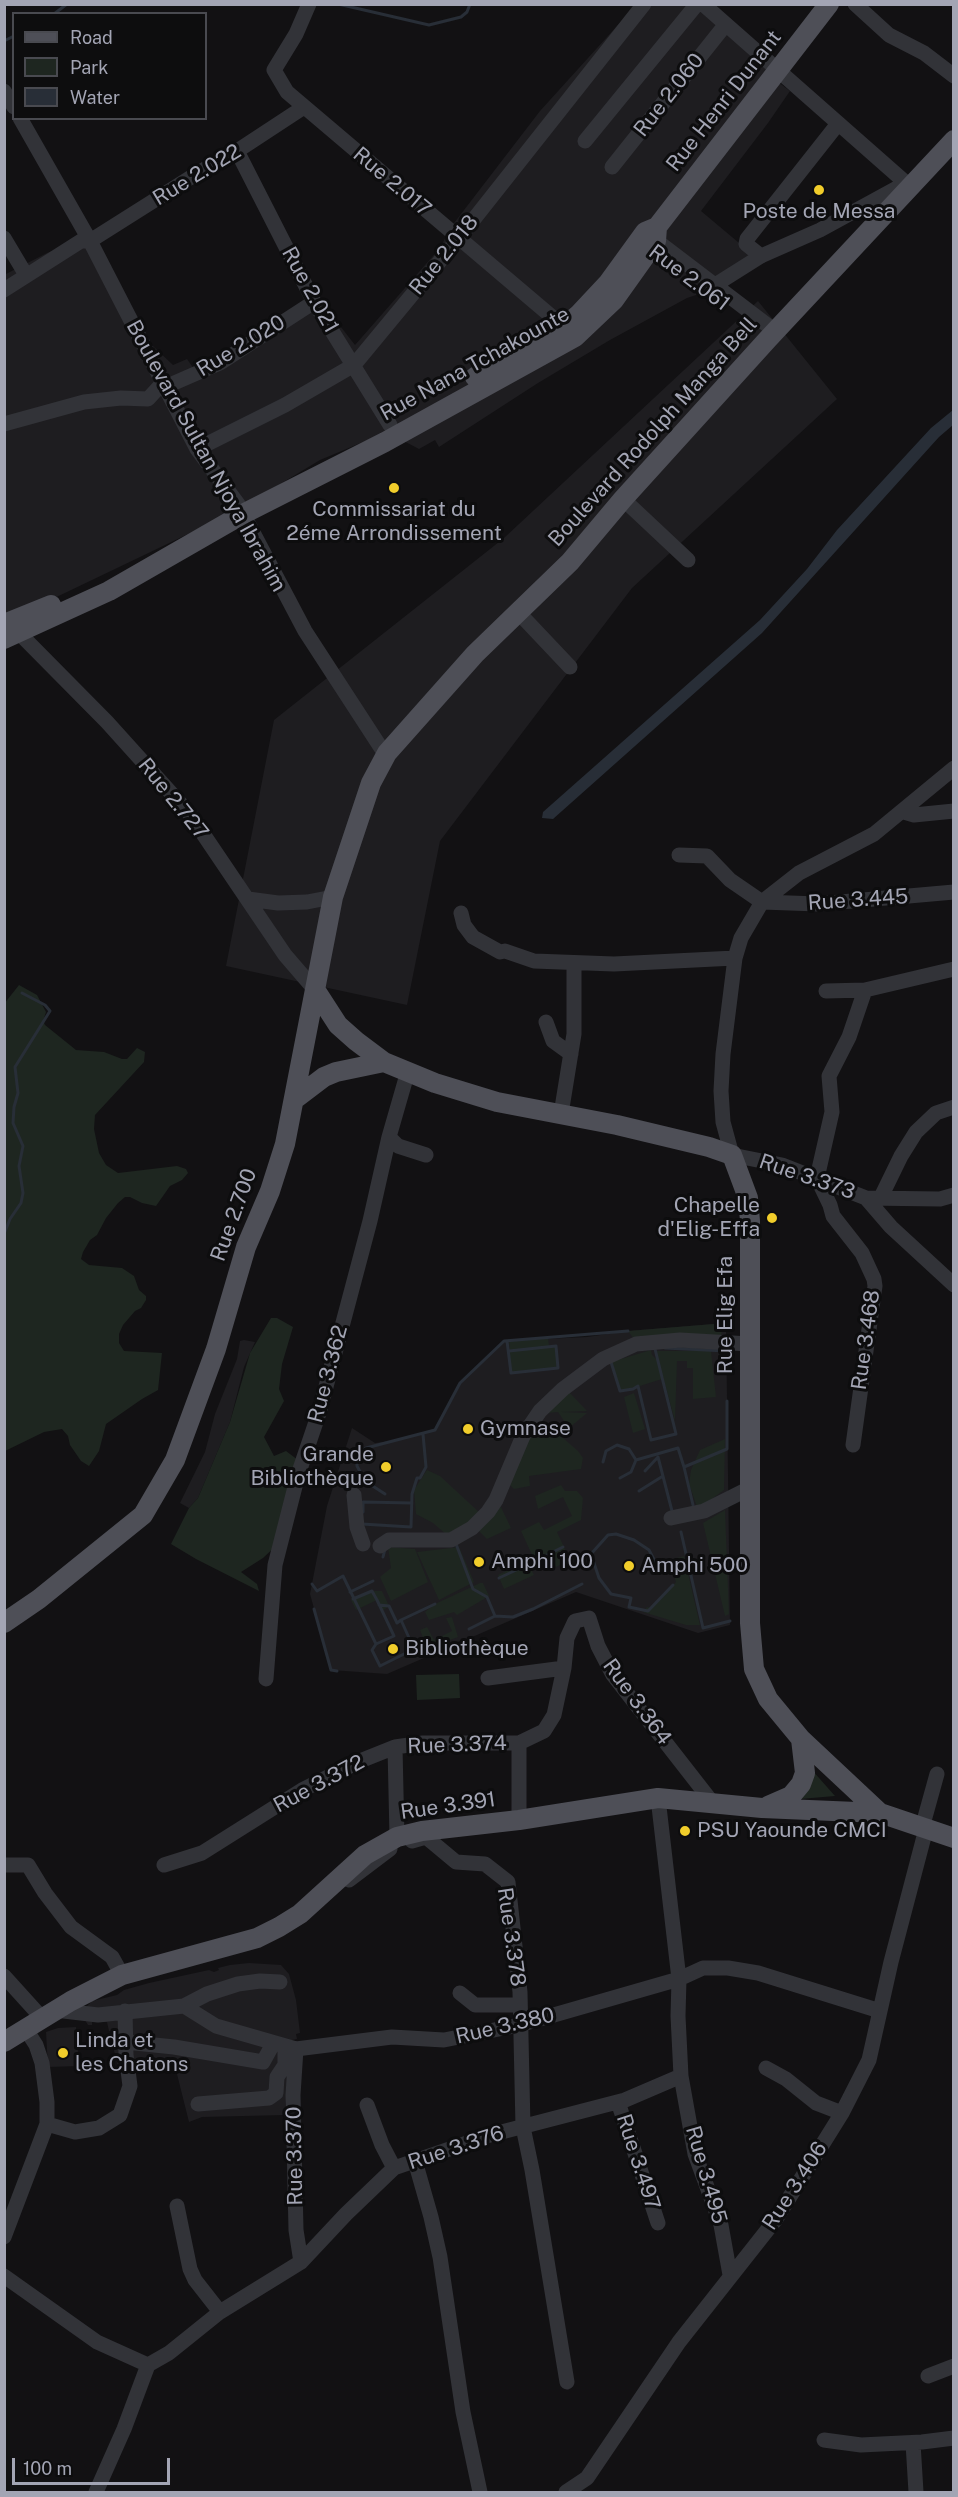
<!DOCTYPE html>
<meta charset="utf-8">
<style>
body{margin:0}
#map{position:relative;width:958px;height:2497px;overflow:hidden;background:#121113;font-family:"Public Sans",sans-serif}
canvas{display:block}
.frame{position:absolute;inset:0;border:6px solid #a3a5b4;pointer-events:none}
.legend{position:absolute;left:12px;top:12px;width:195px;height:108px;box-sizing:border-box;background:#0d0d0e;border:2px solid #494a50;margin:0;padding:8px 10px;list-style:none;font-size:18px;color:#a3a5b4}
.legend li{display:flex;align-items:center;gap:12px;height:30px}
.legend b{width:30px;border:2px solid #494a50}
.scale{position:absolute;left:12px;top:2458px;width:158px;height:27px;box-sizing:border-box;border:3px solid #a3a5b4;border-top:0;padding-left:8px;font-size:18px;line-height:21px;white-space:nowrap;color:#a3a5b4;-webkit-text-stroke:4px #0d0d0e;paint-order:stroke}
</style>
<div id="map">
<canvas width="958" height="2497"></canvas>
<div class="frame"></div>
<ul class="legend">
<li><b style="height:8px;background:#4e4f57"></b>Road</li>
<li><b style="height:16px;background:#1e2620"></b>Park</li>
<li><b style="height:16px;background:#282e37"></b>Water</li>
</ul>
<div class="scale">100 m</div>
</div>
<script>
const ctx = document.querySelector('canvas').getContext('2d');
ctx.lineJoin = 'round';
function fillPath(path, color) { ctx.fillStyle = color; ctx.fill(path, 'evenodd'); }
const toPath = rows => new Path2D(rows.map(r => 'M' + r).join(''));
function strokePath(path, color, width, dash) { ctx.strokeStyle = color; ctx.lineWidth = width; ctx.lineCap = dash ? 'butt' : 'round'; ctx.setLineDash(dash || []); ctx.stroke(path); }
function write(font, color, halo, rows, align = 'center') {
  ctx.font = font + ' "Public Sans",sans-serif'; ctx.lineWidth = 6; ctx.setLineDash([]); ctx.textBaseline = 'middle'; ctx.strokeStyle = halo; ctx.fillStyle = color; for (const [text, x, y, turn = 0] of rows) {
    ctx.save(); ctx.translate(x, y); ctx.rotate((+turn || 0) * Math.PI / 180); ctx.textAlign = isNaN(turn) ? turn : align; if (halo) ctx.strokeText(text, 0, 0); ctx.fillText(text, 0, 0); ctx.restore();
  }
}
const built = toPath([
 [636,5,696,5,776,75,774,79,790,91,768,123,701,211,757,258,711,290,687,298,610,340,538,383,439,447,435,440,419,449,398,438,392,430,320,460,234,512,21,614,5,620,4,275,47,253,84,238,135,329,173,365,187,359,194,369,236,346,316,295,355,345,440,248,451,227,540,111],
 [758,301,837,399,632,588,440,841,407,1005,226,966,274,720,504,538],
 [726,1323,730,1625,698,1633,576,1592,387,1674,331,1670,310,1594,327,1506,352,1428,375,1443,400,1440,434,1430,460,1383,504,1341,587,1337,628,1331],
 [244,1340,255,1342,244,1367,230,1422,198,1498,189,1508,180,1503,205,1452,215,1414,237,1359,240,1341],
 [249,1963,281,1965,289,1974,296,2000,300,2033,296,2034,297,2039,292,2040,289,2051,285,2115,202,2117,189,2122,174,2062,160,2060,118,2067,112,2042,115,2042,115,2031,109,2031,107,2022,92,2022,92,2025,88,2025,85,2020,85,2008,92,2001,117,1995,124,1990,149,1983,209,1970,214,1972,219,1970,218,1968,230,1965],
 [76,2027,79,2066,48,2067,46,2032,58,2028]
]);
const green = toPath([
 [19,985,37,995,46,1012,43,1021,45,1025,76,1050,104,1052,122,1059,127,1059,137,1048,145,1052,144,1062,95,1115,94,1129,99,1153,106,1165,118,1173,177,1166,186,1169,188,1173,182,1180,170,1186,156,1206,142,1203,130,1197,125,1197,118,1203,106,1218,97,1235,90,1240,83,1252,81,1259,89,1265,122,1268,134,1276,139,1290,146,1296,146,1300,141,1308,135,1311,123,1325,119,1334,119,1343,124,1351,162,1353,158,1390,142,1399,106,1424,99,1451,89,1466,81,1461,70,1445,68,1436,62,1429,44,1432,5,1451,4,1004],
 [271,1318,277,1318,293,1327,282,1364,279,1389,284,1401,264,1437,274,1456,286,1451,298,1460,280,1542,263,1558,241,1572,257,1584,259,1591,196,1559,171,1544,189,1508,198,1498,230,1422,250,1353],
 [726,1323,727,1329,722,1330,721,1335,635,1340,628,1331],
 [548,1338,549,1346,556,1346,558,1368,511,1373,508,1351,536,1348,510,1350,509,1341],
 [651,1350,652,1355,657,1360,662,1379,621,1392,611,1362],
 [656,1351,711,1351,716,1397,693,1399,693,1368,687,1368,687,1361,677,1361,675,1421],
 [569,1392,587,1411,561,1412,587,1413,569,1428,558,1412,547,1413],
 [634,1393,645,1429,633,1433,624,1397],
 [540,1422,545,1429,563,1438,578,1451,583,1458,581,1469,529,1476,530,1486,514,1489,510,1485,526,1440],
 [725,1439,724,1490,713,1498,711,1502,697,1507,689,1484,691,1470,700,1450],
 [427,1470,440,1476,481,1514,447,1535,433,1523,416,1514,414,1490],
 [561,1485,565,1491,577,1491,583,1498,581,1520,557,1532,570,1560,556,1567,551,1559,543,1563,545,1567,539,1570,521,1531,539,1522,544,1530,572,1516,563,1497,538,1509,535,1496],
 [499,1503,511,1528,487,1539,477,1529],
 [725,1510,729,1614,725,1616,703,1523],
 [388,1547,415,1549,428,1582,391,1601,380,1577,391,1568],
 [459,1547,474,1582,439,1600,417,1552],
 [684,1556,700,1625,686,1625,643,1612,647,1607,651,1608,661,1599,676,1582,669,1560],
 [527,1561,534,1575,504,1589,498,1575],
 [480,1583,483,1583,489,1596,457,1615,454,1612,429,1620,425,1612,435,1604],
 [372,1591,382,1591,389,1606,382,1611,377,1600,356,1610,351,1600],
 [452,1617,458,1637,427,1648,420,1630,427,1627,434,1640,452,1631,446,1618],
 [459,1674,460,1698,417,1700,416,1675],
 [812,1770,835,1796,800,1799]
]);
const water = toPath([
 [953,410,953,425,939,437,762,633,553,819,542,818,543,812,760,620,807,569,837,530,931,428]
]);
const stream = toPath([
 [338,4,429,25,461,17,467,12,470,4],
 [54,14,67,4],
 [4,41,14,36],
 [4,1234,10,1219,21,1203,23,1193,19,1166,23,1146,13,1123,14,1107,18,1093,15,1067,50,1011,45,1005,22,993],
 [507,1341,511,1373,558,1368,556,1346,509,1351],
 [665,1348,726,1351],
 [611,1362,620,1391,633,1389,638,1386,651,1440,676,1434,655,1349],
 [636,1460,678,1448,684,1467,727,1449,727,1401],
 [603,1462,606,1451,617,1445,629,1449,636,1460,631,1472,620,1478],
 [684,1467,693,1505],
 [645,1471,658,1457,672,1511],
 [639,1491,663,1476],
 [385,1494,365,1481,357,1466,357,1455,366,1448,435,1430,460,1383,504,1341,628,1331],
 [363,1512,363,1502,412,1503],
 [362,1524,411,1527,412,1494,417,1478,420,1478,426,1467,423,1434],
 [681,1532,703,1628,730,1621],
 [456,1544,473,1589,487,1597,495,1616],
 [383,1557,385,1549],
 [535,1561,563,1547],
 [665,1565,658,1567,649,1550,634,1540,616,1534,608,1535,591,1554,599,1578,611,1594,631,1598,629,1607,648,1611,673,1585],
 [499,1578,527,1565],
 [312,1584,317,1591,343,1576,376,1644,372,1650,380,1666,414,1649,401,1620,397,1623,389,1606,379,1605],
 [350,1592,373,1581],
 [353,1599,372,1591,377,1600,394,1636,376,1644],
 [314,1609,331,1670,337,1671],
 [401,1620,435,1604],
 [469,1629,495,1616,513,1617,533,1609,582,1584]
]);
const minor = toPath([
 [309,4,296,34,274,70,287,92,571,333],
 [703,4,906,183,913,182],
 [855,4,889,35,924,53,954,76],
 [4,91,14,107],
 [20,118,90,241,197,449,238,504,305,631,383,751,387,753],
 [585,141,697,4],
 [237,151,314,302,390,425],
 [612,167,726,24],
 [649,235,775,331],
 [4,238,26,275],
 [761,256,746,244,747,239,837,125],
 [715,285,761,256,820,230,906,183],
 [4,290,81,241,90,241,196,174,237,151,304,107],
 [4,424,84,402,121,398,148,399,159,387,165,387,220,363,314,302],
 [197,449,285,405,354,365,459,238,644,4],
 [623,499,688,560],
 [518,612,570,667],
 [14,623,20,634,107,722,189,813,285,955,316,991],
 [954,768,874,834,799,873,762,902,741,938,735,958,723,1054,721,1091,723,1122,732,1155,782,1165,866,1198,940,1199,954,1195],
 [904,812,914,815,954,811],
 [679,855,707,856,730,880,762,902,818,904,954,892],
 [248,899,278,903,307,902,333,897],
 [461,913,464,925,473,937,500,952,505,951,534,961,614,964,735,958],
 [826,991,865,990],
 [546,1022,553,1041,571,1054],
 [561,1114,574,1034,574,964],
 [389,1137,398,1146,426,1155],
 [881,1197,901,1156,916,1132,936,1113,954,1107],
 [866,1198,891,1227,954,1285],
 [853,1445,875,1286,874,1279,862,1253,833,1216,830,1205,817,1178,832,1112,829,1076,849,1037,865,990,954,969],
 [354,1495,357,1527,363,1544],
 [671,1518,704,1511,750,1488],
 [380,1546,389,1540,451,1540,472,1528,488,1512,496,1500,523,1436,540,1411,563,1389,603,1359,636,1344,680,1340,750,1344],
 [564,1668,567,1638,575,1621,589,1618,598,1646,613,1675,712,1802],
 [266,1679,275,1565,298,1475,319,1413,370,1221,389,1137,408,1071],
 [519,1743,519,1820],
 [395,1747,423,1743,519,1743,544,1731,554,1715,564,1668,488,1678],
 [922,1828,937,1774],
 [412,1841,426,1837,456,1862,485,1864,508,1882,520,1992,523,2127,532,2170,567,2382],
 [4,1865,28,1865,45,1893,71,1927,112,1957,122,1975],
 [164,1865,202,1853,302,1790,360,1761,395,1747,397,1837],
 [349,1880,390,1849],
 [4,1976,42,2018],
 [460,1993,475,2005,519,2005],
 [184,2006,207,1994,238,1984,260,1981,280,1982],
 [55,2010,98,2015,184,2006,216,2026,296,2049,392,2037,444,2040,519,2025,679,1979,703,1968,728,1968,758,1973,880,2011],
 [125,2042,174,2047,263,2062,273,2044],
 [296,2049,293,2095,296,2230,301,2262],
 [766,2068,786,2079,816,2103,842,2113],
 [681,2076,695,2154,721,2225,730,2275],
 [618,2102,658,2223],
 [198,2104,269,2098,276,2093,277,2077,285,2065,285,2047],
 [367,2105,382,2145,394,2168],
 [47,2124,75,2132,99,2128,120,2115,130,2086,126,2055,125,2011],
 [415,2161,431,2217,440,2257,463,2412,480,2492],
 [177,2206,190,2269,195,2280,220,2312],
 [4,2237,47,2124,47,2102,42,2063,36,2045,25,2028],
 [4,2276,97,2342,148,2365],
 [148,2365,169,2353,220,2312,301,2262,346,2214,394,2168,490,2135,625,2100,681,2076,678,2016,679,1979,658,1798],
 [928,2376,954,2366],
 [824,2440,861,2445,922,2442,954,2438],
 [913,2443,916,2492],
 [96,2492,124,2429,148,2365],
 [566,2492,587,2478,679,2342,776,2219,842,2113,869,2060,891,1962,926,1829]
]);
const major = toPath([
 [657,227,829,4],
 [475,377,565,326,579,314,608,283,645,232,657,227],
 [4,624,51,605],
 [4,639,109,591,243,514,385,442,575,337,614,300,656,241,657,227],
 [316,991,338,1025,356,1041,384,1062,435,1083,497,1102,617,1125,709,1147,732,1155,748,1198,750,1221,750,1623,754,1669,768,1699,801,1739,880,1813,954,1838],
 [295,1099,324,1077,336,1072,384,1062],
 [4,1623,39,1599,143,1515,175,1460,216,1349,246,1247,270,1191,285,1144,333,897,371,783,387,753,475,654,570,562,623,499,768,339,954,140],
 [768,1806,791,1796,801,1784,805,1773,801,1739],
 [4,2042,71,2001,122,1975,257,1938,279,1927,300,1914,365,1855,397,1837,422,1831,519,1820,658,1798,762,1808,880,1813]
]);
const markers = [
 [819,190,6,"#f1cd2b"],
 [394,488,6,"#f1cd2b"],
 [772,1218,6,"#f1cd2b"],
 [468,1429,6,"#f1cd2b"],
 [386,1467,6,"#f1cd2b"],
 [479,1562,6,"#f1cd2b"],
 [629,1566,6,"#f1cd2b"],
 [393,1649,6,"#f1cd2b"],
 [685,1831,6,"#f1cd2b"],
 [63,2053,6,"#f1cd2b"]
];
const streetNames = [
 ["Rue 2.060",669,95,-52],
 ["Rue Henri Dunant",724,101,-52],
 ["Rue 2.022",197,175,-31],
 ["Rue 2.017",392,182,40],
 ["Rue 2.018",444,255,-51],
 ["Rue 2.061",689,278,37],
 ["Rue 2.021",310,290,61],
 ["Rue 2.020",241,346,-31],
 ["Rue Nana Tchakounte",475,364,-29],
 ["Boulevard Rodolph Manga Bell",653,432,-48],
 ["Boulevard Sultan Njoya Ibrahim",206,456,61],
 ["Rue 2.727",173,799,51],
 ["Rue 3.445",858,900,-4],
 ["Rue 3.373",807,1177,19],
 ["Rue 2.700",234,1215,-70],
 ["Rue Elig Efa",726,1315,-90],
 ["Rue 3.468",866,1340,-82],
 ["Rue 3.362",328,1374,-75],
 ["Rue 3.364",637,1702,54],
 ["Rue 3.374",457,1745,-2],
 ["Rue 3.372",319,1784,-28],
 ["Rue 3.391",448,1806,-8],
 ["Rue 3.378",511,1937,82],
 ["Rue 3.380",505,2026,-13],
 ["Rue 3.376",456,2148,-18],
 ["Rue 3.370",295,2156,-91],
 ["Rue 3.497",638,2162,72],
 ["Rue 3.495",706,2175,74],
 ["Rue 3.406",795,2186,-57]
];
const poiNames = [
 ["Poste de Messa",819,212,"center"],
 ["Commissariat du",394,510,"center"],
 ["2éme Arrondissement",394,534,"center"],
 ["Chapelle",760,1206,"right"],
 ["d'Elig-Effa",760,1230,"right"],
 ["Gymnase",480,1429],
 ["Grande",374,1455,"right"],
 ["Bibliothèque",374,1479,"right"],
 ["Amphi 100",491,1562],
 ["Amphi 500",641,1566],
 ["Bibliothèque",405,1649],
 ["PSU Yaounde CMCI",697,1831],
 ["Linda et",75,2041],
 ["les Chatons",75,2065]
];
fillPath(built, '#1e1d20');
fillPath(green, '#1e2620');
fillPath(water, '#282e37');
strokePath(stream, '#282e37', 3);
strokePath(minor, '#323338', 15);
strokePath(major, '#4e4f57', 20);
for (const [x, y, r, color] of markers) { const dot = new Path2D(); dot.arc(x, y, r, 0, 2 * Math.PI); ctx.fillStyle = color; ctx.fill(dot); strokePath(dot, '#0d0d0e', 2); }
write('21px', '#a3a5b4', '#0d0d0e', streetNames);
write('21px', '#a3a5b4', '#0d0d0e', poiNames, 'left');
</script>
